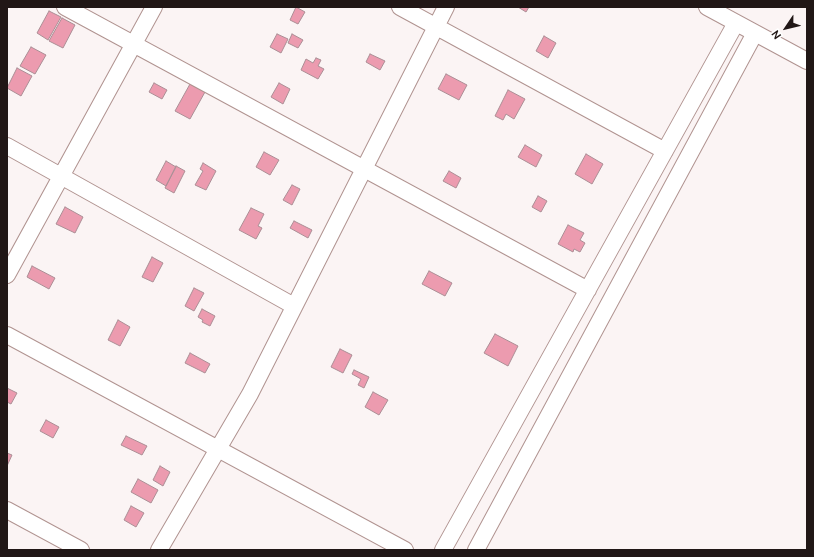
<!DOCTYPE html>
<style>
body{margin:0}
#map{position:relative;width:814px;height:557px;overflow:hidden;background:#fbf4f4;font-family:Ubuntu,sans-serif}
canvas{display:block}
.frame{position:absolute;inset:0;border:8px solid #211716;pointer-events:none}
.north{position:absolute;left:766px;top:8px;width:40px;height:40px;-webkit-text-stroke:3px #fff;paint-order:stroke;rotate:235deg;font-size:11px;font-weight:700;line-height:16px;text-align:center;color:#211716}
.north::after{content:'';display:block;margin:auto;width:14px;height:18px;background:#211716;clip-path:polygon(50% 0,100% 100%,50% 72%,0 100%)}
</style>
<div id="map">
<canvas width="814" height="557"></canvas>
<div class="frame"></div>
<div class="north">N</div>
</div>
<script>
const ctx = document.querySelector('canvas').getContext('2d');
ctx.lineJoin = 'round';
function fillPath(path, color) { ctx.fillStyle = color; ctx.fill(path, 'evenodd'); }
const toPath = rows => new Path2D(rows.map(r => 'M' + r).join(''));
function strokePath(path, color, width, dash) { ctx.strokeStyle = color; ctx.lineWidth = width; ctx.lineCap = dash ? 'butt' : 'round'; ctx.setLineDash(dash || []); ctx.stroke(path); }
const building = toPath([
 [296,7,305,12,298,24,290,20,296,7],
 [518,7,529,7,526,12,518,7],
 [49,11,61,17,48,40,37,33,49,11],
 [62,18,75,25,63,48,49,41,62,18],
 [277,34,288,39,281,53,270,47,277,34],
 [292,34,303,40,298,48,288,43,292,34],
 [544,36,556,43,548,58,536,51,544,36],
 [31,47,46,55,35,74,20,66,31,47],
 [370,54,385,61,380,70,366,62,370,54],
 [316,58,321,60,318,66,324,69,318,79,301,70,306,59,313,63,316,58],
 [17,68,32,76,21,96,7,88,17,68],
 [446,74,467,85,459,100,438,89,446,74],
 [154,83,167,90,162,99,149,92,154,83],
 [279,83,290,89,283,104,271,97,279,83],
 [190,84,205,92,190,119,175,111,190,84],
 [508,90,525,99,514,119,506,114,503,120,495,116,508,90],
 [525,145,542,155,536,167,518,157,525,145],
 [264,152,279,160,270,175,256,167,264,152],
 [586,154,603,164,592,184,575,174,586,154],
 [166,161,176,167,166,186,156,180,166,161],
 [203,163,216,171,206,190,195,185,203,171,200,169,203,163],
 [176,166,185,171,174,193,165,188,176,166],
 [449,171,461,178,456,188,443,181,449,171],
 [292,185,300,189,292,205,283,200,292,185],
 [538,196,547,201,541,212,532,207,538,196],
 [65,207,83,217,75,233,56,224,65,207],
 [251,208,264,214,258,226,262,228,256,239,239,230,251,208],
 [294,221,312,230,308,238,290,228,294,221],
 [568,225,584,233,580,240,585,243,580,252,574,249,573,252,558,244,568,225],
 [152,257,163,263,153,282,142,277,152,257],
 [32,266,55,278,49,289,27,277,32,266],
 [429,271,452,283,445,296,422,284,429,271],
 [194,288,204,293,194,311,185,306,194,288],
 [202,309,215,316,210,326,202,322,203,320,198,317,202,309],
 [118,320,130,327,120,346,108,340,118,320],
 [495,334,518,346,508,366,484,353,495,334],
 [340,349,352,355,343,373,331,367,340,349],
 [190,353,210,364,205,373,185,363,190,353],
 [354,370,369,377,364,388,358,385,361,379,352,374,354,370],
 [7,388,17,393,11,404,7,402,7,388],
 [373,392,388,400,379,415,365,407,373,392],
 [46,420,59,427,53,438,40,431,46,420],
 [126,436,147,446,142,455,121,445,126,436],
 [7,453,12,455,7,466,7,453],
 [160,466,170,472,163,486,153,480,160,466],
 [138,479,158,490,151,503,131,492,138,479],
 [131,506,144,513,136,527,124,520,131,506]
]);
const street = toPath([
 [65,7,588,290],
 [400,7,665,151],
 [707,7,807,61],
 [7,146,294,306],
 [7,275,154,7],
 [7,335,405,550],
 [7,510,81,550],
 [159,550,250,394,446,7],
 [443,550,736,23],
 [476,550,755,33]
]);
fillPath(building, '#ec9baf');
strokePath(building, '#ab8e95', 1);
strokePath(street, '#b09390', 18);
strokePath(street, '#fff', 16);
</script>
